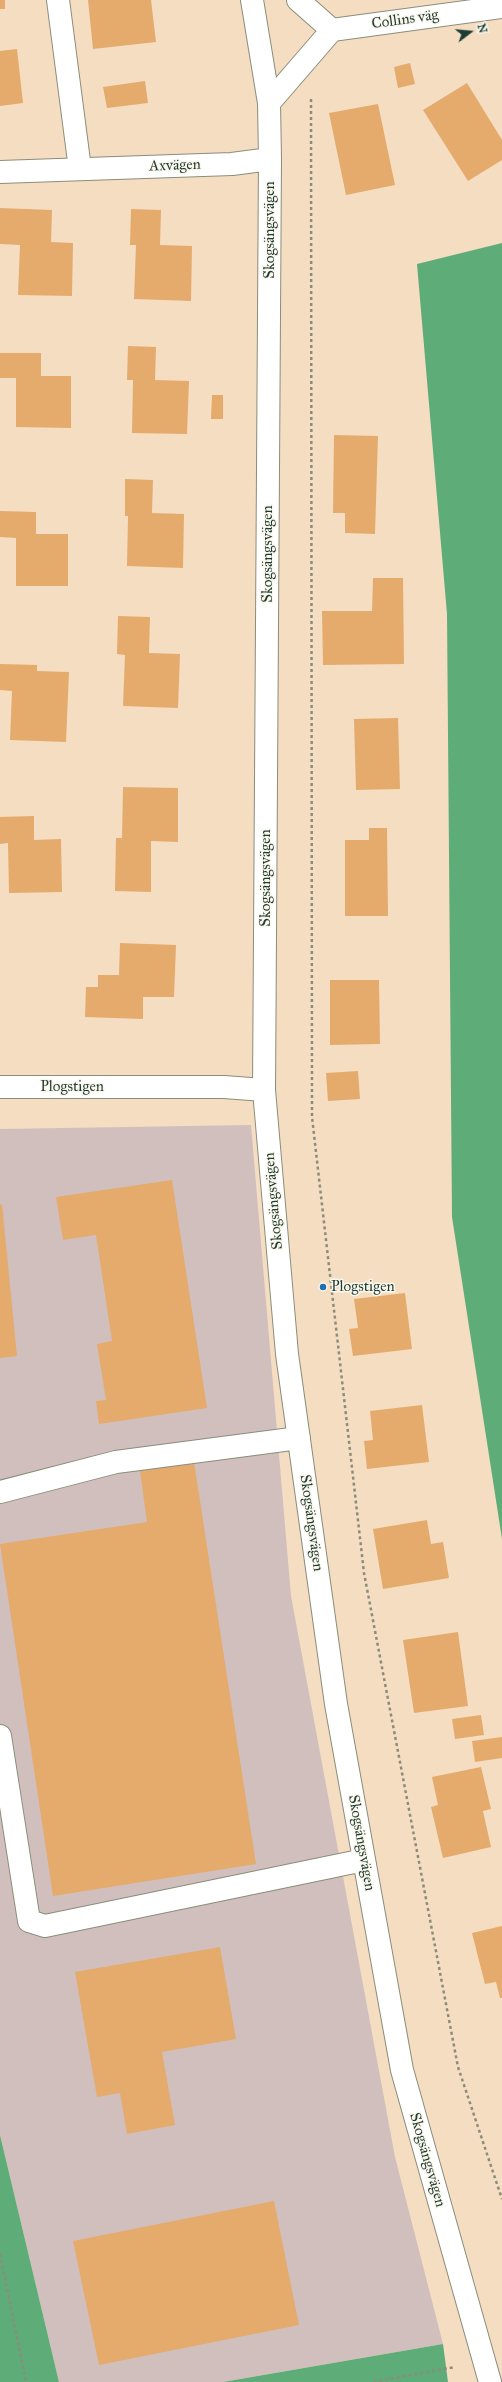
<!DOCTYPE html>
<meta charset="utf-8">
<style>
body{margin:0}
#map{position:relative;width:502px;height:2382px;overflow:hidden;background:#f5ddc2;font-family:"IM FELL Great Primer",serif}
canvas{display:block}
.north{position:absolute;left:450px;top:12px;width:40px;height:40px;-webkit-text-stroke:3px #fbf7ec;paint-order:stroke;rotate:74deg;font-size:11px;font-weight:700;line-height:16px;text-align:center;color:#1f3d34}
.north::after{content:'';display:block;margin:auto;width:14px;height:18px;background:#1f3d34;clip-path:polygon(50% 0,100% 100%,50% 72%,0 100%)}
</style>
<div id="map">
<canvas width="502" height="2382"></canvas>
<div class="north">N</div>
</div>
<script>
const ctx = document.querySelector('canvas').getContext('2d');
ctx.lineJoin = 'round';
function fillPath(path, color) { ctx.fillStyle = color; ctx.fill(path, 'evenodd'); }
const toPath = rows => new Path2D(rows.map(r => 'M' + r).join(''));
function strokePath(path, color, width, dash) { ctx.strokeStyle = color; ctx.lineWidth = width; ctx.lineCap = dash ? 'butt' : 'round'; ctx.setLineDash(dash || []); ctx.stroke(path); }
function write(font, color, halo, rows, align = 'center') {
  ctx.font = font + ' "IM FELL Great Primer",serif'; ctx.lineWidth = 3; ctx.setLineDash([]); ctx.textBaseline = 'middle'; ctx.strokeStyle = halo; ctx.fillStyle = color; for (const [text, x, y, turn = 0] of rows) {
    ctx.save(); ctx.translate(x, y); ctx.rotate((+turn || 0) * Math.PI / 180); ctx.textAlign = isNaN(turn) ? turn : align; if (halo) ctx.strokeText(text, 0, 0); ctx.fillText(text, 0, 0); ctx.restore();
  }
}
const industrial = toPath([
 [251,1125,291,1596,395,2157,443,2344,223,2382,59,2382,0,2135,0,1129]
]);
const forest = toPath([
 [502,243,502,1539,452,1217,447,614,417,264],
 [0,2135,59,2382,0,2382],
 [443,2344,448,2382,223,2382]
]);
const building = toPath([
 [0,0,5,0,5,9,0,9],
 [88,0,151,0,156,42,93,49],
 [17,49,23,103,0,106,0,51],
 [410,63,415,84,398,88,394,67],
 [145,81,148,103,107,108,103,87],
 [467,83,502,140,502,160,468,181,423,110],
 [378,104,395,185,346,195,329,113],
 [0,208,52,210,51,242,73,243,72,296,18,295,20,245,0,244],
 [131,209,161,210,160,245,192,246,191,301,134,299,136,245,130,245],
 [128,346,156,347,155,380,189,381,187,434,132,433,133,380,127,380],
 [0,353,41,353,41,376,71,376,71,428,16,427,16,378,0,378],
 [212,395,223,395,223,419,211,419],
 [334,435,378,436,375,534,345,533,345,513,333,513],
 [125,479,153,480,152,513,184,514,183,568,127,566,128,516,125,516],
 [0,511,36,512,36,534,68,534,68,586,16,586,16,538,0,537],
 [373,578,403,578,404,664,323,665,322,611,372,611],
 [118,616,150,617,149,653,180,654,178,708,123,706,125,655,117,654],
 [0,664,37,665,37,671,69,672,66,742,10,740,12,691,0,690],
 [398,718,400,789,356,790,354,719],
 [123,787,178,788,178,842,151,841,151,892,115,891,116,838,122,838],
 [34,816,34,840,61,839,62,892,9,893,8,843,0,844,0,817],
 [369,828,387,828,388,916,345,916,345,840,369,840],
 [120,943,176,945,174,997,143,997,143,1019,85,1017,86,987,98,987,98,975,119,975],
 [330,980,379,980,380,1044,330,1045],
 [358,1071,360,1099,328,1101,326,1073],
 [172,1180,207,1408,99,1424,96,1401,106,1400,97,1344,112,1341,96,1235,63,1240,56,1197],
 [2,1204,17,1356,0,1358,0,1205],
 [405,1293,412,1349,353,1356,349,1329,358,1328,354,1299],
 [422,1405,429,1462,367,1469,364,1441,373,1440,370,1411],
 [194,1462,256,1864,53,1896,0,1544,147,1522,140,1471],
 [427,1520,431,1544,443,1542,449,1578,383,1589,373,1529],
 [458,1632,468,1706,414,1713,403,1640],
 [481,1715,484,1735,455,1739,452,1719],
 [502,1737,502,1758,475,1762,472,1741],
 [481,1767,491,1809,483,1811,491,1847,443,1858,431,1807,438,1805,432,1777],
 [502,1926,502,1998,500,1998,496,1982,485,1984,472,1933],
 [220,1947,236,2039,162,2052,175,2125,127,2134,120,2093,97,2097,75,1972],
 [274,2201,299,2325,99,2365,73,2241]
]);
const path = toPath([
 [311,99,312,1117,364,1573,458,2067,502,2199],
 [0,2254,26,2382],
 [373,2382,455,2367]
]);
const minor = toPath([
 [58,0,80,169],
 [252,0,269,103,270,159,264,1090,287,1354,336,1704,402,2070,490,2382],
 [298,0,332,30,502,7],
 [269,103,332,30],
 [0,172,232,164,270,159],
 [0,1087,224,1087,264,1090],
 [0,1492,116,1462,299,1438],
 [0,1736,29,1921,45,1926,364,1860]
]);
const markers = [
 [323,1287,4,"#1f6fb2"]
];
const streetNames = [
 ["Collins väg",405,20,-8],
 ["Axvägen",175,166,-2],
 ["Skogsängsvägen",270,230,-90],
 ["Skogsängsvägen",268,554,-90],
 ["Skogsängsvägen",266,878,-90],
 ["Plogstigen",72,1087],
 ["Skogsängsvägen",274,1201,-95],
 ["Skogsängsvägen",311,1523,82],
 ["Skogsängsvägen",361,1843,80],
 ["Skogsängsvägen",427,2160,74]
];
const poiNames = [
 ["Plogstigen",331,1287]
];
fillPath(industrial, '#d1bfbd');
fillPath(forest, '#5eac78');
fillPath(building, '#e4ab6d');
strokePath(minor, '#8a8d7b', 24);
strokePath(path, '#8a8d7b', 2.5, [3, 3]);
strokePath(minor, '#fff', 22);
for (const [x, y, r, color] of markers) { const dot = new Path2D(); dot.arc(x, y, r, 0, 2 * Math.PI); ctx.fillStyle = color; ctx.fill(dot); strokePath(dot, '#fbf7ec', 1.5); }
write('15px', '#1f3d34', '#fbf7ec', streetNames);
write('15px', '#1f3d34', '#fbf7ec', poiNames, 'left');
</script>
